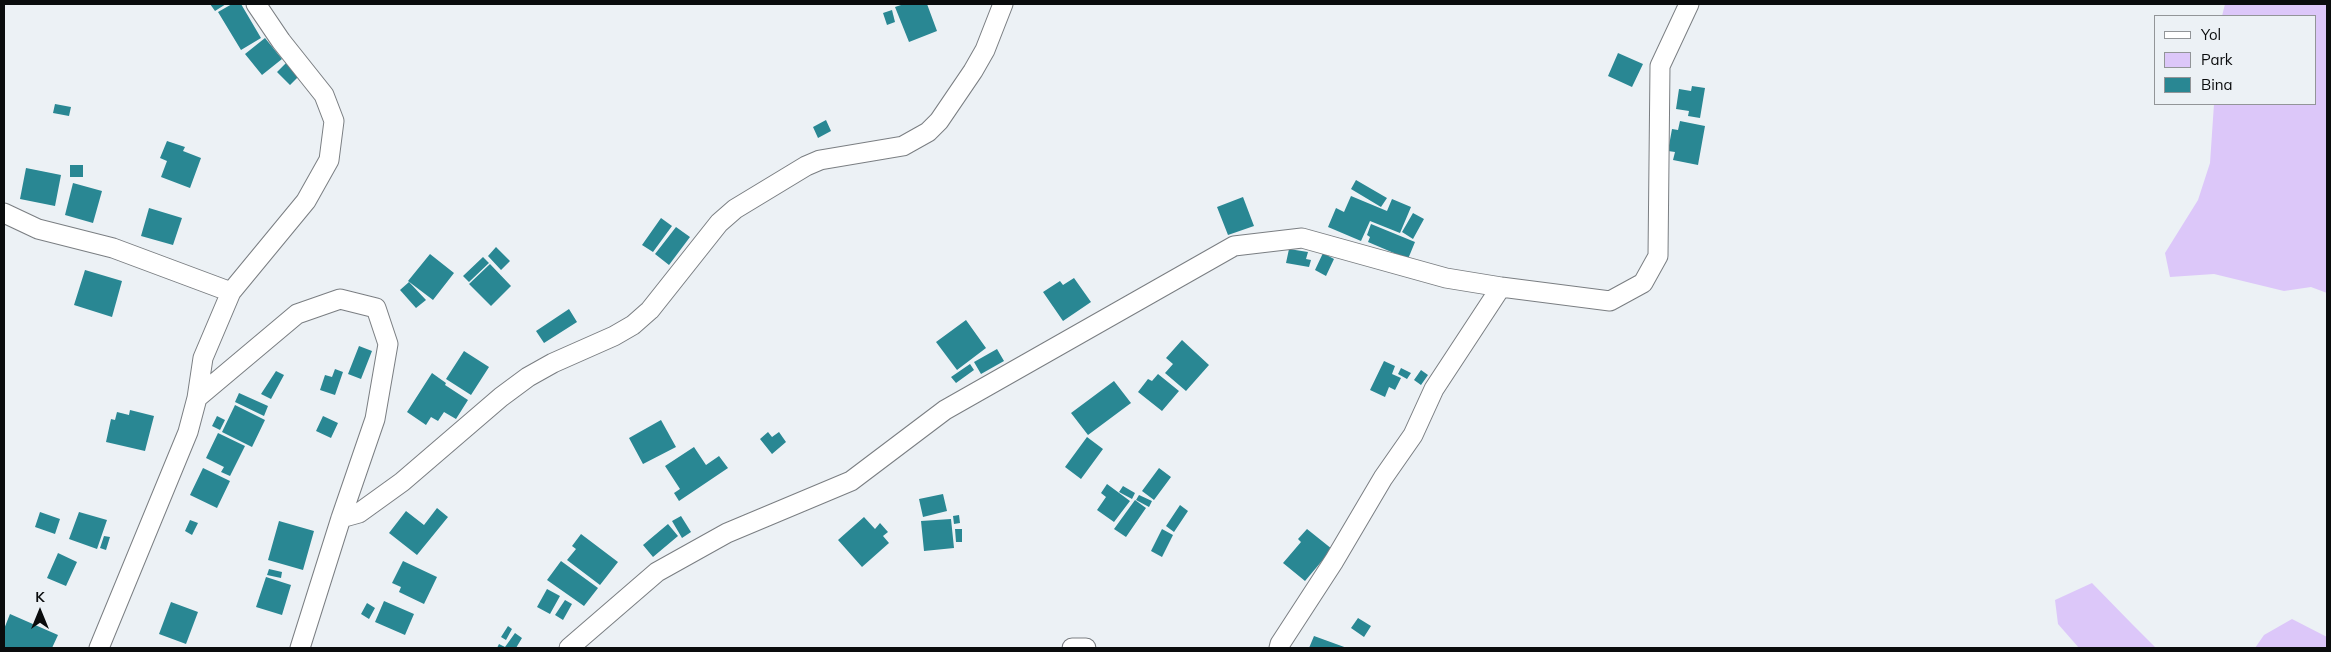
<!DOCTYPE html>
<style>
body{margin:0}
#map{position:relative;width:2331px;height:652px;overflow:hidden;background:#ecf1f5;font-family:Mulish,sans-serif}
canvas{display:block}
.frame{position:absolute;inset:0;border:5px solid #0a0c0d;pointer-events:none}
.legend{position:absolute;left:2154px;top:15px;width:162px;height:90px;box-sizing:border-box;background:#ecf1f5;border:1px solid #929598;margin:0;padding:6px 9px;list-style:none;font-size:15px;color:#0a0c0d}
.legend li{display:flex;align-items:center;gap:10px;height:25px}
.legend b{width:25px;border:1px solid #929598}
.north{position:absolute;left:15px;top:587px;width:50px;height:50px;-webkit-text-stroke:4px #ecf1f5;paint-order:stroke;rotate:0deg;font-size:14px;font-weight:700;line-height:20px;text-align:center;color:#0a0c0d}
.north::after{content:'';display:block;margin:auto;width:18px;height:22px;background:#0a0c0d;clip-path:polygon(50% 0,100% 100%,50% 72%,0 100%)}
</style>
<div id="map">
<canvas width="2331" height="652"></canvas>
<div class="frame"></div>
<ul class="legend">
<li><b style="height:6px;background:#fff"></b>Yol</li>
<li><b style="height:14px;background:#dcc7f9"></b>Park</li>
<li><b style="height:14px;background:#298793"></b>Bina</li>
</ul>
<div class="north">K</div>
</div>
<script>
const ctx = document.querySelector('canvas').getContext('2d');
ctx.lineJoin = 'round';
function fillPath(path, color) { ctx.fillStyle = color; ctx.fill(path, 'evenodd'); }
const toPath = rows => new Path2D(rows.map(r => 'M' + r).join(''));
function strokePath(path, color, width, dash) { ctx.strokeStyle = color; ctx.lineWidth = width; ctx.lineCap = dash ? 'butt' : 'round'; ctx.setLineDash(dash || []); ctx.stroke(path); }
const green = toPath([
 [2225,4,2327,4,2327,293,2311,287,2284,291,2214,274,2170,277,2165,253,2198,200,2210,163,2214,104,2315,104,2315,16,2222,16],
 [2092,583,2132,624,2156,648,2079,648,2058,624,2055,600],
 [2292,619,2327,637,2327,648,2255,648,2264,635]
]);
const building = toPath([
 [210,4,226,4,215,11],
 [232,4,241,4,261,38,241,50,218,12],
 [904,4,927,4,937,31,909,42,895,7],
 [892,10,895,22,887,25,883,13],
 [265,38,282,59,262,75,245,54],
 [1618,53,1643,64,1632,87,1608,76],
 [286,63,300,75,290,85,277,72],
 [1692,86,1705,88,1700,118,1688,116,1689,111,1676,109,1679,89,1691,91],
 [55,104,71,107,69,116,53,113],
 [826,120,831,131,818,138,813,127],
 [1680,121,1705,126,1698,165,1673,160,1675,152,1668,151,1672,129,1678,130],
 [167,141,185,147,183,151,201,158,190,188,161,177,167,161,160,158],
 [70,165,83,165,83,177,70,177],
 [26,168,61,175,55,206,20,199],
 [1356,180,1387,198,1381,207,1351,189],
 [73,183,102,191,93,223,65,215],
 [1351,196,1387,211,1392,199,1411,207,1400,233,1370,221,1361,241,1328,227,1336,208,1344,212],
 [1243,197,1254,226,1228,235,1217,207],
 [149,208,182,218,173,245,141,236],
 [1413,213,1424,219,1413,239,1402,232],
 [661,218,672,226,653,252,642,245],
 [1371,224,1415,242,1408,259,1368,242,1370,237,1367,235],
 [676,227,690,237,669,265,655,254],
 [496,247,510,261,501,270,488,256],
 [1289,249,1308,252,1306,259,1311,260,1309,267,1286,263],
 [1323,253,1334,259,1326,276,1315,270],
 [430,254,454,273,433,300,408,281],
 [483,257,489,263,469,282,463,276],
 [490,264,511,286,491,306,469,284],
 [85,270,122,281,112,317,74,305],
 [1074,278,1091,302,1063,321,1043,292,1060,281,1063,285],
 [409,282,426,300,416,308,400,290],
 [569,309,577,322,544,343,536,331],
 [966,320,986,348,957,370,936,342],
 [1182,340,1209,365,1186,391,1165,373,1173,364,1166,358],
 [359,346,372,351,361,379,348,374],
 [997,349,1004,361,981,374,974,362],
 [464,351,489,367,471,395,446,379],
 [1384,361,1395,366,1392,374,1401,378,1395,390,1389,387,1385,397,1370,390],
 [970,364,974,370,956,383,951,377],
 [1401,368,1411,373,1407,379,1398,374],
 [335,369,343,372,335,395,320,390,325,375,332,377],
 [1421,370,1428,375,1421,385,1414,380],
 [276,371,284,375,271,399,261,394],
 [432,373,446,383,445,385,468,400,456,419,444,412,438,421,431,417,426,425,407,412],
 [1158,374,1179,391,1162,411,1138,392,1148,379,1152,381],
 [1114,381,1131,403,1088,435,1071,413],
 [239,393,268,406,264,416,235,402],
 [235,405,265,420,252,447,222,432],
 [130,410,154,416,145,451,106,442,111,419,115,420,117,412,129,415],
 [217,416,225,420,220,430,212,426],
 [323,416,338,423,331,438,316,431],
 [661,420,676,447,643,464,629,438],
 [768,432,772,437,779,432,786,442,772,454,760,439],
 [218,433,245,446,230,476,221,472,224,467,206,458],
 [1087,437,1103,449,1081,479,1065,467],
 [694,447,706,465,719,456,728,468,679,501,674,493,680,489,665,466],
 [203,468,230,481,217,508,190,495],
 [1159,468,1171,477,1154,500,1142,491],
 [1107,484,1130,501,1114,522,1097,510,1106,497,1101,493],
 [1123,486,1135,493,1132,499,1119,492],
 [943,494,947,511,923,517,919,499],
 [1139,495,1152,501,1149,507,1136,500],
 [1135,500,1146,508,1126,537,1114,529],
 [1180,505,1188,511,1174,532,1166,526],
 [437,508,448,517,417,555,389,533,406,511,424,525],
 [40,512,60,519,55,534,35,527],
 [79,512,107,520,97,549,69,539],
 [959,515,960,523,954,524,953,516],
 [681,516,691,532,682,538,672,521],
 [864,517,875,529,880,523,888,532,883,536,889,543,862,567,838,540],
 [951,519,954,548,924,551,921,521],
 [190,520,198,523,192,535,185,531],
 [279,521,314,531,303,570,268,560],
 [668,524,678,536,653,557,643,545],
 [955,529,962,529,962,542,956,542],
 [1162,529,1173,535,1162,557,1151,551],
 [1307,529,1332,549,1305,581,1283,563,1301,542,1298,539],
 [581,534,618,562,600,585,567,560,576,549,572,546],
 [104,536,110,537,106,550,100,548],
 [58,553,77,562,66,586,47,578],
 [403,561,437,577,424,604,399,592,401,587,392,583],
 [561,561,598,588,584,606,547,580],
 [269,569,282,572,281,578,267,575],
 [266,577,291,585,282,615,256,607],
 [547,589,560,596,550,614,537,607],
 [565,600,572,604,563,620,555,615],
 [384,601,414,614,405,635,375,622],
 [171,602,198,612,186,644,159,634],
 [367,603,375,608,369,619,361,614],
 [10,614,58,635,52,648,4,648,4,629],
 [1358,618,1371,626,1364,637,1351,628],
 [508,626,512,629,506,640,501,637],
 [515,633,522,638,516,648,497,648,499,644,505,647],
 [1314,636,1347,648,1309,648]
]);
const minor = toPath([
 [4,213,38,229,113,248,231,292],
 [197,398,297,314,340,299,376,308,388,344,375,419,341,518,300,648],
 [341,518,359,513,402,482,501,397,528,377,553,363,614,336,633,325,650,310,719,223,735,209,806,166,820,160,903,146,928,132,939,121,973,71,985,50,1003,4],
 [99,648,188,432,197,398,203,358,231,292,306,201,329,160,334,121,324,95,281,41,256,4],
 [569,648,657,572,727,533,851,481,945,410,1234,246,1302,238,1446,278,1501,287,1610,301,1643,283,1658,256,1660,66,1689,4],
 [1072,648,1086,648],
 [1279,648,1280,644,1334,561,1383,478,1413,435,1434,389,1501,287]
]);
fillPath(green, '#dcc7f9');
fillPath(building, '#298793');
strokePath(minor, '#7a7e82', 21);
strokePath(minor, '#fff', 19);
</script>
